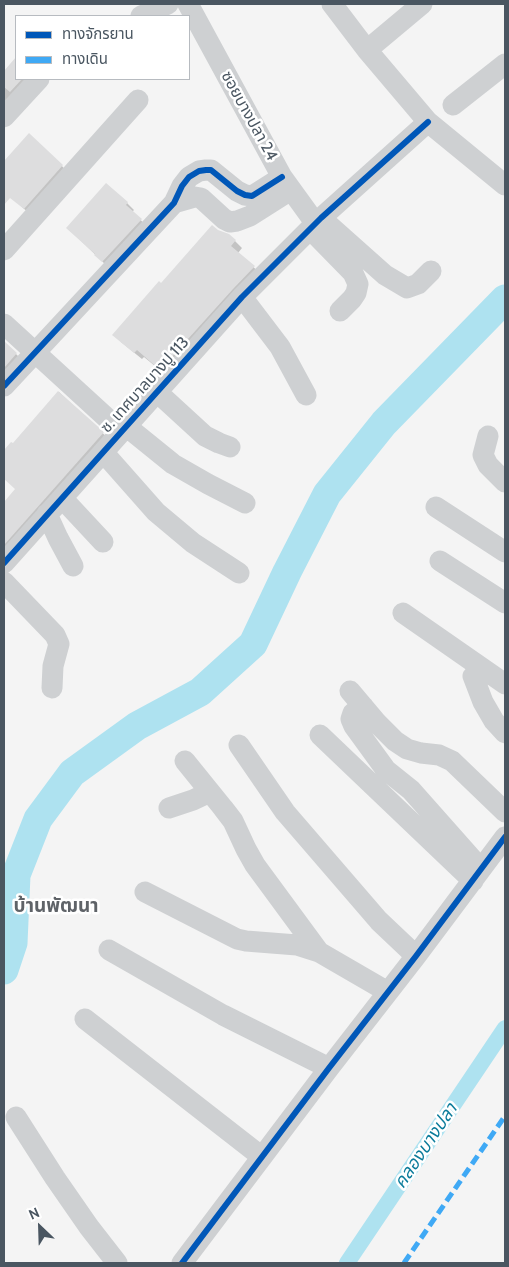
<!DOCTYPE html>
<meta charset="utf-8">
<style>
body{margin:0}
#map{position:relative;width:509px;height:1267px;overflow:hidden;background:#f4f4f4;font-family:Cabin,"Noto Sans Thai",sans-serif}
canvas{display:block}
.frame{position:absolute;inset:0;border:5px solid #4a5661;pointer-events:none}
.legend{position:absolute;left:15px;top:15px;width:175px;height:65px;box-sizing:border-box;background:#fff;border:1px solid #b7bbc0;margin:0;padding:6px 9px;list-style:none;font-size:15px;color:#4a5661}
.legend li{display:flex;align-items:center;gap:10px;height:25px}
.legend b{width:25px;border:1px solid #b7bbc0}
.north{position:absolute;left:15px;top:1202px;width:50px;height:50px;-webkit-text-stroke:4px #fff;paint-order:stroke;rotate:336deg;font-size:14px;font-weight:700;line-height:20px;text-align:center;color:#4a5661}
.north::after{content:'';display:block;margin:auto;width:18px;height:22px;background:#4a5661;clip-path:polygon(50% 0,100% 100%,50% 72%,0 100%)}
</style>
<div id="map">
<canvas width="509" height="1267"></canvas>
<div class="frame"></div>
<ul class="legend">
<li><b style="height:6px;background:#0057b8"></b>ทางจักรยาน</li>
<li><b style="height:6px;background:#3fa9f5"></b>ทางเดิน</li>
</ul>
<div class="north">N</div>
</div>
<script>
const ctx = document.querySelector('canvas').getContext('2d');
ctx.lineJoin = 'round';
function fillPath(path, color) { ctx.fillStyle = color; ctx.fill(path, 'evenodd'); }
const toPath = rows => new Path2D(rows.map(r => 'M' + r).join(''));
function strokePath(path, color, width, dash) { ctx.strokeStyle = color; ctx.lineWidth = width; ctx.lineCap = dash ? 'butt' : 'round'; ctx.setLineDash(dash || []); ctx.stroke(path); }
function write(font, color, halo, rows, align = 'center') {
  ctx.font = font + ' Cabin,"Noto Sans Thai",sans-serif'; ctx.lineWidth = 5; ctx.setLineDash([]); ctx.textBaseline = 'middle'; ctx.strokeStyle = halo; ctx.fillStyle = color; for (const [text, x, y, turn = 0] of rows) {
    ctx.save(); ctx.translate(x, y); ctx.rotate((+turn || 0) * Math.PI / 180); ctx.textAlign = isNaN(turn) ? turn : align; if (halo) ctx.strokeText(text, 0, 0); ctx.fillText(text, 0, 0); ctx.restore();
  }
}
const shadow = toPath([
 [16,58,16,79,36,79,4,113,4,72],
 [29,134,69,173,31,215,4,191,4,163],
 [127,203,134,210,132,212,148,227,109,268,75,235],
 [218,231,228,235,235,241,242,248,238,253,261,274,167,376,144,357,142,359,121,342,161,285],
 [4,342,23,361,4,382],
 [59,392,110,440,4,559,4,504,17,489,4,478,4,452,11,444,13,445]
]);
const canal = toPath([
 [347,1263,505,1028]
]);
const river = toPath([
 [4,970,13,943,16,875,38,819,72,773,137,726,200,692,253,644,287,572,327,494,384,423,505,299]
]);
const building = toPath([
 [16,57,16,79,22,79,10,92,4,87,4,71],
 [29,133,63,165,24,209,10,198,4,205,4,161],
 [106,183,128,202,126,205,142,219,102,262,94,255,95,254,66,228],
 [212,225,218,230,229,234,236,240,231,246,255,266,233,289,160,370,137,350,134,353,112,335,159,281,161,283],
 [4,341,17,353,4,368],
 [58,391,104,432,4,545,4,502,15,489,4,479,4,450,11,442,13,443]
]);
const minor = toPath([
 [188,4,282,177,316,224],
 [332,4,367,50,428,122,505,185],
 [141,16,168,4],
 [367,50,422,4],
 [453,105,505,64],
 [4,117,39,79],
 [174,203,195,197,201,198,224,219,230,222,237,221,250,216,291,190],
 [321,218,385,275,407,288,418,284,431,271],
 [310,229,353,273,358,284,356,293,352,299,340,311],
 [4,250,138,100],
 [242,297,280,347,306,395],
 [4,324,121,431],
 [4,386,174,203,182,186,189,177,199,171,206,170,211,170,237,191,245,195,252,196,282,177],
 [157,392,205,436,219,443,230,447],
 [126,426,173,464,208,484,245,503],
 [488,436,483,455,488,465,505,482],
 [103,452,156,512,193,543,239,573],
 [62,498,103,542],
 [436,507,505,552],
 [47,514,58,538,73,566],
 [440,561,505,603],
 [4,563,242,297,321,218,428,122],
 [4,582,55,635,59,644,53,666,52,688],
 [403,613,505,684],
 [473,676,483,702,494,721,505,733],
 [350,691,377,723,395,741,407,749,421,753,439,755,452,761,505,812],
 [363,706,353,713,351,719,354,726,386,770,411,790,481,869],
 [320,735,473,881],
 [239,745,285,812,379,921,416,956],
 [185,761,223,808,233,821,246,849,255,865,319,952],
 [169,808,193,800,210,792],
 [145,892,237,939,246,941,297,945,319,952,388,992],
 [109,950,223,1015,329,1068],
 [85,1019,262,1157],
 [16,1117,55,1178,89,1227,117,1263],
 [182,1263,329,1068,416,956,505,837]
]);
const quiet = toPath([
 [404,1263,505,1116]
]);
const cycleway = toPath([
 [4,386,174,203,182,186,189,177,199,171,206,170,211,170,237,191,245,195,252,196,282,177],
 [4,563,242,297,321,218,428,122],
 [182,1263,329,1068,416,956,505,837]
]);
const streetNames = [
 ["ซอยบางปลา 24",249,116,61],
 ["ซ. เทศบาลบางปู 113",145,385,-48]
];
const waterNames = [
 ["คลองบางปลา",426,1146,-56]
];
const quarterNames = [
 ["บ้านพัฒนา",56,906]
];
fillPath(shadow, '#0003');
strokePath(canal, '#aee2f0', 16);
strokePath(river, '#aee2f0', 29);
fillPath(building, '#ddddde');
strokePath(minor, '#ced0d2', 21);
strokePath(quiet, '#3fa9f5', 5, [10, 5]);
strokePath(cycleway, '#0057b8', 6);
write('16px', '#4a5661', '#fff', streetNames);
write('italic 18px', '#0c7c9b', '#fff', waterNames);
write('bold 19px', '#5f6368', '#fff', quarterNames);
</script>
